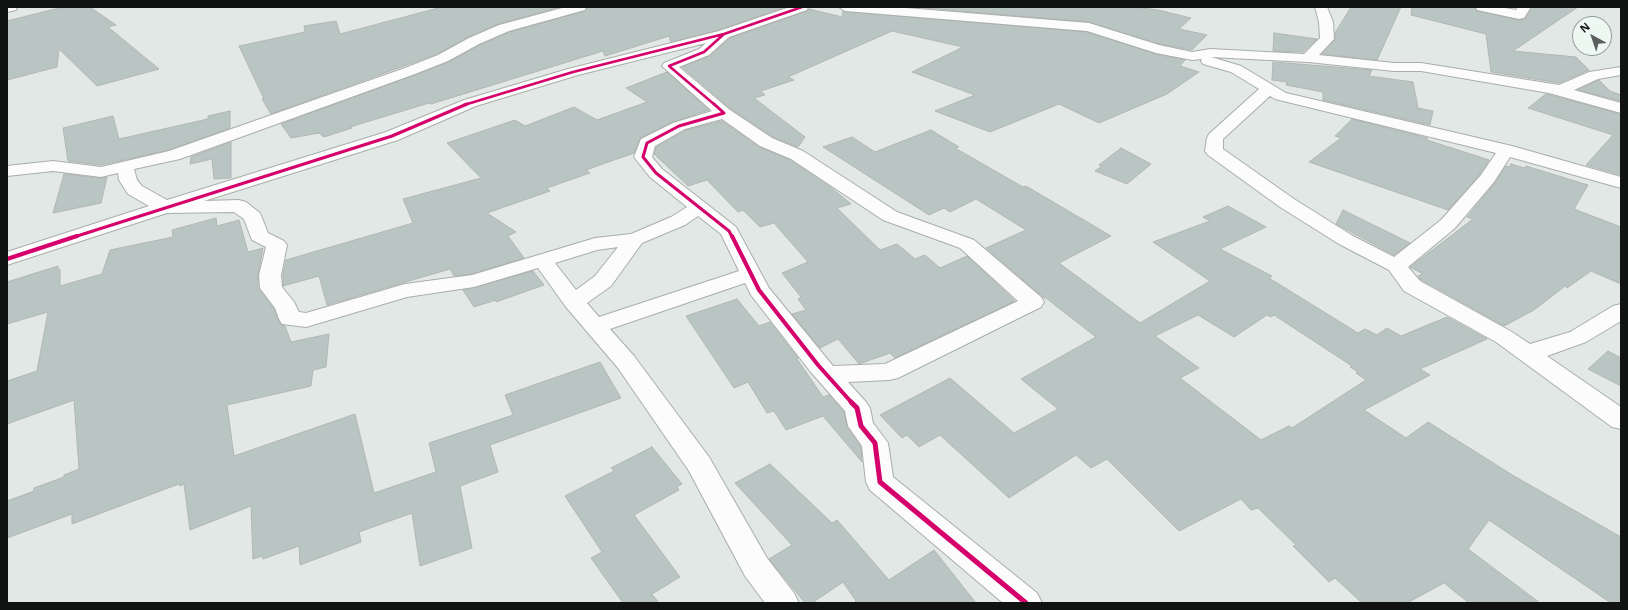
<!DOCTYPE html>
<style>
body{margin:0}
#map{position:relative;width:1628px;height:610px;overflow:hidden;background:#e2e8e5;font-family:"Open Sans",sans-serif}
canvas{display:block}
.frame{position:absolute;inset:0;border:8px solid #101312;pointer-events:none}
.north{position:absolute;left:1572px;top:16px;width:40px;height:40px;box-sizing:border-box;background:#edf8f3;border:1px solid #959c99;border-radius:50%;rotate:320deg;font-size:11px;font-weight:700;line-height:16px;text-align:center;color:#101312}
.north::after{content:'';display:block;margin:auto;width:14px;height:18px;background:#5a5e5c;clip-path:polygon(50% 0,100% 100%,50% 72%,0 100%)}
</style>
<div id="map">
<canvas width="1628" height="610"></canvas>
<div class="frame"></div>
<div class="north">N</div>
</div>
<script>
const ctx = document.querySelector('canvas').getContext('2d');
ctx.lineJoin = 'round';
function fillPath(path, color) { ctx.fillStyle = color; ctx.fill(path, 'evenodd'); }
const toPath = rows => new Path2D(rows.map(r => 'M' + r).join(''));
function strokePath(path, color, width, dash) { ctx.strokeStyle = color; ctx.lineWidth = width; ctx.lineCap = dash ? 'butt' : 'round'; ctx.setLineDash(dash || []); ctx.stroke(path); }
const building = toPath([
 [63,7,90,7,116,25,108,27,159,69,97,86,59,49,57,67,7,80,7,21,63,7],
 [442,7,560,7,498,24,468,37,437,54,271,114,262,99,264,99,239,46,305,32,304,26,336,21,340,34,442,7],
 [587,7,785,7,719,30,671,42,669,36,605,56,603,51,431,104,429,103,350,127,352,128,324,137,319,133,291,138,281,124,449,62,480,45,510,32,585,11,587,7],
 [912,7,1133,7,1158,10,1191,18,1179,29,1207,35,1192,50,1159,44,1089,22,912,7],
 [1351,7,1401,7,1377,60,1322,54,1335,40,1335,33,1351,7],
 [1412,7,1475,7,1477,11,1519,20,1525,19,1532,7,1578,7,1513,51,1576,57,1589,70,1559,83,1491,72,1486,34,1411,15,1412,7],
 [809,9,842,17,843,11,1087,32,1156,54,1185,60,1180,66,1199,72,1167,94,1099,123,1059,104,990,132,935,111,975,95,912,72,963,47,892,31,788,77,794,80,761,91,765,95,754,98,805,137,798,147,773,137,731,109,682,67,710,56,730,38,807,11,809,9],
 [1274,33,1317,39,1303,52,1273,51,1274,33],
 [1273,62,1372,70,1369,76,1413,82,1418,108,1433,111,1430,125,1323,100,1323,92,1286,85,1287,82,1272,80,1273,62],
 [667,72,709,110,672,122,640,138,634,153,586,170,590,173,547,188,550,191,487,213,516,232,508,236,524,258,472,274,454,276,450,269,327,305,319,276,283,286,283,275,286,260,413,223,403,199,481,178,447,143,515,120,525,126,574,107,597,120,647,102,626,88,667,72],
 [1599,80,1610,91,1621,95,1621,101,1578,90,1599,80],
 [1546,94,1621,114,1621,175,1586,165,1613,135,1528,108,1546,94],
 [230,111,230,128,169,150,101,165,68,161,63,128,113,116,119,139,208,119,208,116,230,111],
 [1352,119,1427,138,1427,140,1489,160,1480,174,1448,210,1309,162,1341,138,1335,136,1352,119],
 [722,121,759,147,790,160,833,189,851,204,837,208,880,250,897,244,915,259,925,255,940,268,967,256,1015,301,895,358,890,353,859,364,838,339,820,348,792,314,806,310,798,299,801,297,782,273,808,262,774,223,760,227,743,210,738,212,707,180,688,186,654,154,656,147,686,130,722,121],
 [931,130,959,147,955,148,1023,187,1026,186,1111,236,1059,263,1140,323,1210,281,1153,242,1210,221,1203,217,1228,206,1266,227,1220,249,1272,276,1269,278,1358,333,1365,329,1377,335,1387,328,1401,336,1447,317,1487,339,1420,369,1430,375,1364,410,1406,438,1428,422,1514,476,1621,537,1621,603,1611,603,1489,520,1468,549,1540,603,1469,603,1444,583,1407,603,1362,603,1335,578,1329,582,1293,546,1296,545,1258,508,1251,510,1241,499,1179,531,1107,459,1091,468,1076,455,1009,498,940,435,919,447,907,435,902,438,880,415,950,378,1014,433,1058,409,1021,379,1096,337,1046,298,1044,298,986,248,1026,230,976,199,950,212,944,208,929,215,823,147,852,137,875,152,931,130],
 [1198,315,1234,337,1267,315,1271,317,1274,315,1352,366,1350,367,1358,372,1356,373,1366,380,1292,428,1289,426,1261,440,1180,378,1199,368,1155,336,1198,315],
 [231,142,231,178,214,179,212,159,190,164,191,157,231,142],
 [1121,148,1151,164,1127,184,1095,171,1102,166,1099,165,1121,148],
 [1511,164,1524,168,1526,166,1588,185,1574,209,1621,227,1621,284,1591,271,1567,288,1565,286,1534,310,1504,326,1420,279,1418,276,1423,274,1410,267,1473,219,1467,217,1495,183,1506,166,1510,167,1511,164],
 [64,174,101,178,107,177,101,203,53,213,64,174],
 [1343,210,1410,243,1394,255,1336,224,1343,210],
 [216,218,217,226,239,220,248,252,263,248,258,275,258,288,274,309,281,325,285,326,291,342,329,334,326,367,313,370,311,386,227,405,234,456,355,414,374,493,436,472,429,443,513,415,505,395,600,362,621,398,490,445,498,472,460,486,472,548,420,566,412,513,359,532,361,542,300,565,299,546,263,559,262,556,253,559,251,506,190,530,184,484,180,486,179,484,72,524,72,514,7,538,7,501,34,491,34,488,64,477,64,475,79,469,74,400,7,424,7,381,37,371,48,312,7,324,7,282,58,266,58,270,60,269,60,286,102,274,110,250,173,237,172,230,216,218],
 [533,271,544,285,496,302,496,300,474,307,463,290,533,271],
 [737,299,759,326,770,322,798,358,797,359,823,397,829,395,844,412,847,427,861,447,862,462,823,416,786,430,774,411,767,413,748,382,734,388,686,316,737,299],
 [1608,351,1621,358,1621,386,1588,369,1608,351],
 [652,447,682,484,677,487,679,490,634,515,680,577,652,594,659,603,623,603,591,558,602,552,565,496,614,471,611,468,652,447],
 [770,464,832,523,837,520,889,580,934,550,976,603,854,603,856,601,843,582,812,603,805,603,769,559,792,545,735,483,770,464]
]);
const minor = toPath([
 [566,7,586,7,585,10,509,31,479,44,448,61,415,74,180,159,134,169,137,180,142,186,167,200,386,132,464,100,568,69,719,31,790,7,808,7,807,10,729,37,709,55,679,67,730,110,772,138,803,151,897,212,974,240,1041,297,1044,302,1041,307,898,378,889,380,848,382,866,402,870,408,873,423,888,443,893,477,1037,593,1042,603,1003,603,870,490,866,482,862,446,848,426,845,411,810,371,751,295,745,283,610,329,634,356,709,457,767,558,794,593,799,603,765,603,745,576,689,471,618,368,566,307,538,268,474,287,407,297,306,327,282,324,279,319,275,308,260,288,259,275,266,247,252,240,244,219,234,212,167,213,7,265,7,252,149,206,128,194,119,180,118,173,101,177,53,171,7,176,7,166,53,161,101,167,169,151,405,68,438,55,469,38,499,25,566,7],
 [706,43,699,49,664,63,662,66,712,111,673,123,641,139,634,157,650,177,687,207,671,217,631,234,595,238,472,275,405,284,306,313,299,312,294,302,282,287,281,275,287,245,284,241,268,233,260,213,246,202,239,200,204,201,398,140,476,106,578,75,706,43],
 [722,119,760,146,791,159,883,220,960,248,1018,301,885,364,833,366,769,288,736,227,662,169,652,157,655,146,685,129,722,119],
 [698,216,721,234,739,271,599,317,587,303,611,286,642,243,685,225,698,216],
 [618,247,595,276,576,290,555,263,597,250,618,247],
 [839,7,894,7,1089,23,1159,45,1192,52,1210,49,1304,54,1320,38,1319,22,1315,7,1327,7,1333,22,1334,39,1319,55,1394,63,1421,63,1559,85,1589,72,1621,67,1621,75,1598,79,1574,90,1621,103,1621,113,1549,93,1421,71,1394,71,1308,62,1211,57,1241,66,1286,93,1512,146,1621,177,1621,188,1510,157,1494,182,1455,228,1408,267,1420,281,1512,332,1530,344,1570,332,1613,306,1621,304,1621,321,1586,342,1547,356,1621,407,1621,429,1612,427,1496,342,1404,291,1389,270,1339,244,1280,207,1208,155,1205,151,1207,138,1209,134,1259,89,1231,72,1203,64,1201,61,1202,59,1192,60,1156,53,1087,31,845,11,839,7],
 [1270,96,1275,99,1496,153,1481,175,1441,220,1394,257,1353,236,1294,199,1223,149,1223,139,1270,96],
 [1476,7,1500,7,1516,10,1518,7,1531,7,1524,18,1519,19,1477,10,1476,7]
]);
const major = toPath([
 [7,7,17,7,16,10,7,12,7,7]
]);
const cyclewayFar3 = toPath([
 [464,105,573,72,724,34,802,7],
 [715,105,669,66,704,52,724,34]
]);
const cyclewayFar2 = toPath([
 [714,104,724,113,679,126,647,143,643,157,656,173,729,231,732,237],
 [74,237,392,136,467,104]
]);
const cyclewayFar1 = toPath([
 [732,236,759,290,818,365,852,403],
 [7,259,77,236]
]);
const cycleway = toPath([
 [851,402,857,408,861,426,875,443,880,482,1026,603]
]);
fillPath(building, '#b8c5c3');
strokePath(building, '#b2b6b5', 1);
strokePath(minor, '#a9aeab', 2);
strokePath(major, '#a9aeab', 2);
fillPath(minor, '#fbfcfb');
fillPath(major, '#fbfcfb');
strokePath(cyclewayFar3, '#d6006c', 2.5);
strokePath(cyclewayFar2, '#d6006c', 3);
strokePath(cyclewayFar1, '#d6006c', 4);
strokePath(cycleway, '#d6006c', 5);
</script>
